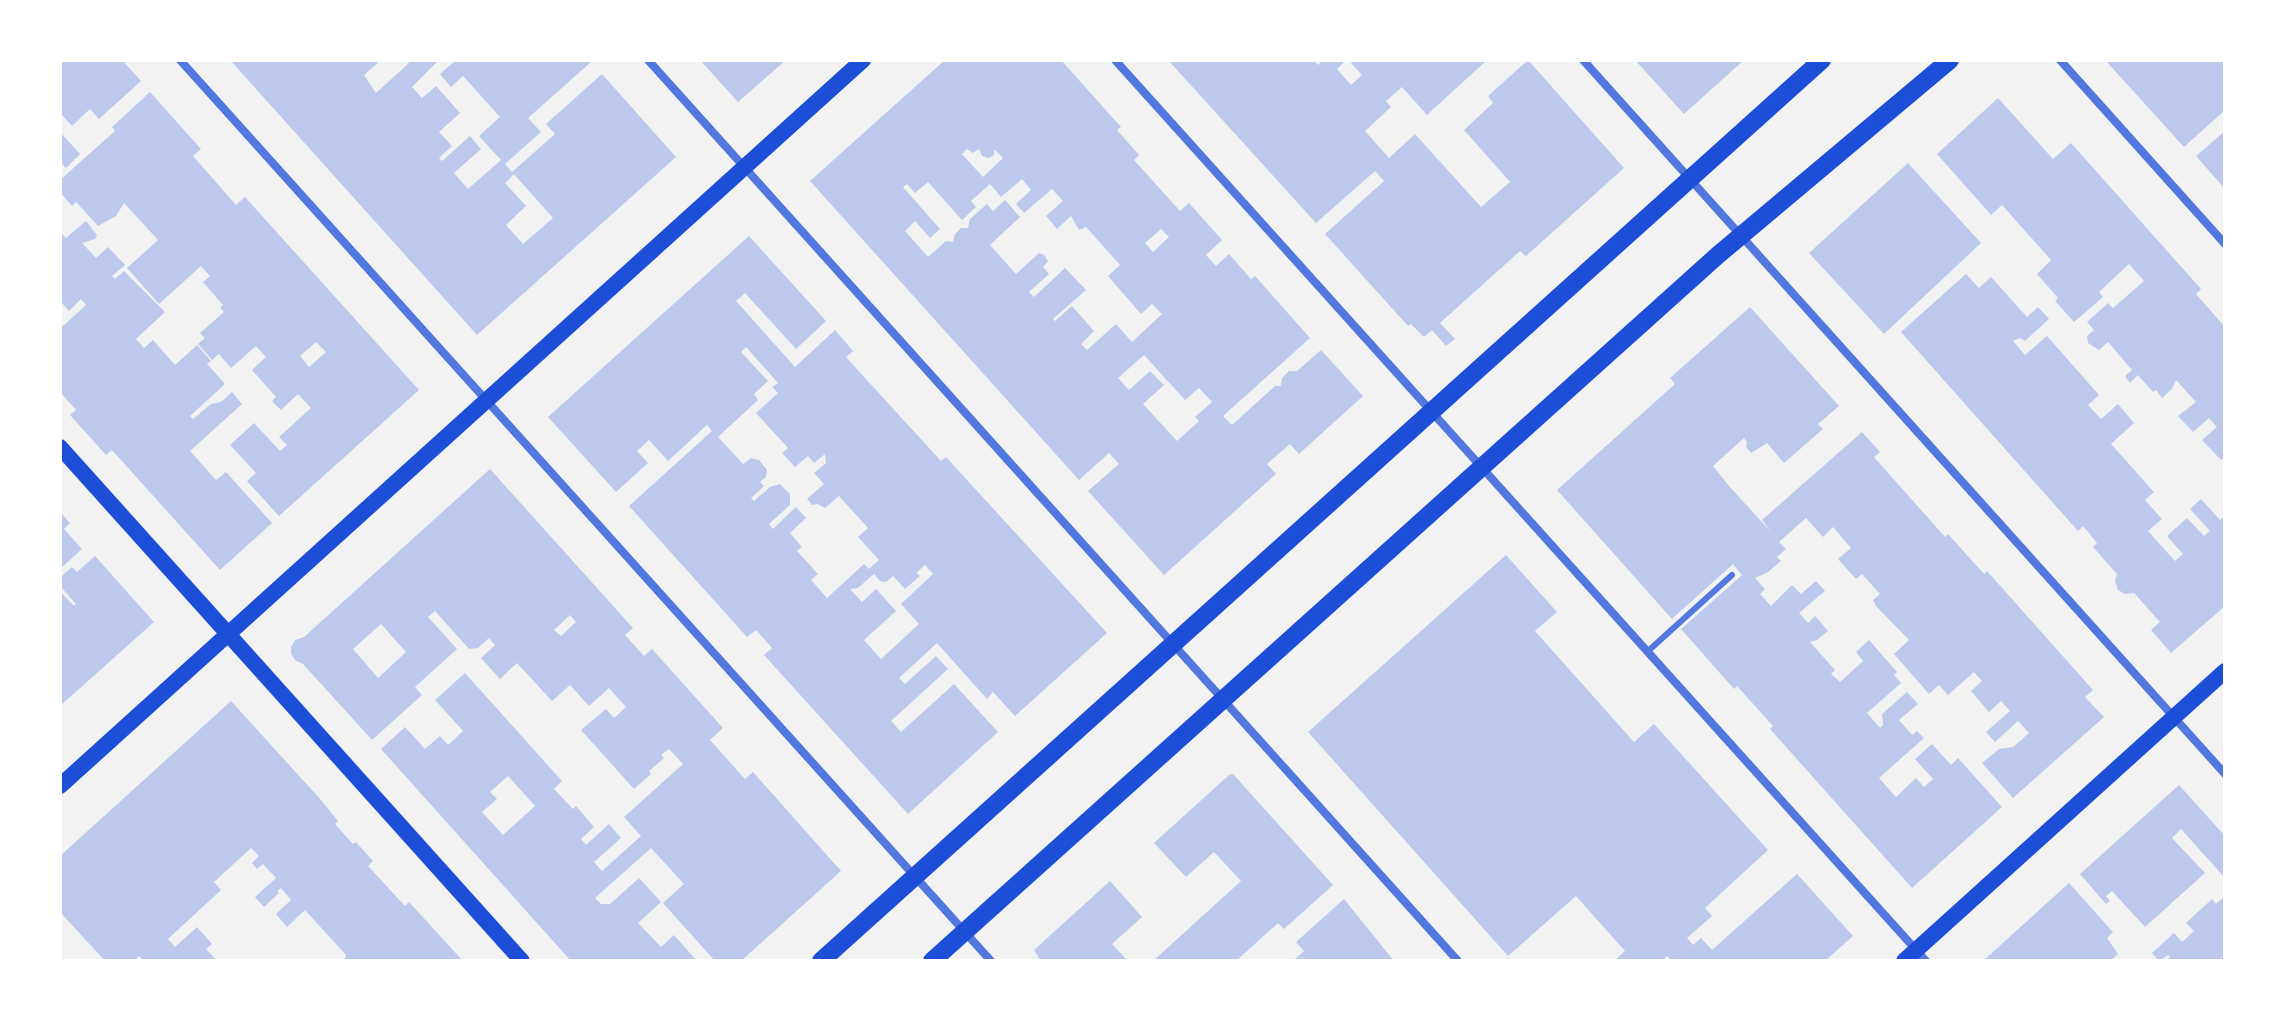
<!DOCTYPE html>
<style>
body{margin:0}
#map{position:relative;width:2285px;height:1021px;overflow:hidden;background:#f2f2f2;font-family:Figtree,sans-serif}
canvas{display:block}
.frame{position:absolute;inset:0;border:62px solid #fff;pointer-events:none}
</style>
<div id="map">
<canvas width="2285" height="1021"></canvas>
<div class="frame"></div>
</div>
<script>
const ctx = document.querySelector('canvas').getContext('2d');
ctx.lineJoin = 'round';
function fillPath(path, color) { ctx.fillStyle = color; ctx.fill(path, 'evenodd'); }
const toPath = rows => new Path2D(rows.map(r => 'M' + r).join(''));
function strokePath(path, color, width, dash) { ctx.strokeStyle = color; ctx.lineWidth = width; ctx.lineCap = dash ? 'butt' : 'round'; ctx.setLineDash(dash || []); ctx.stroke(path); }
const building = toPath([
 [60,60,122,60,141,81,99,119,90,109,72,126,60,113],
 [230,60,381,60,364,75,376,93,409,63,406,60,439,60,412,87,422,98,436,86,460,113,439,132,452,146,439,158,442,161,470,136,481,149,454,173,468,189,501,160,479,136,500,117,463,76,451,87,440,74,456,60,589,60,591,62,528,118,541,132,505,164,514,174,505,183,526,206,506,225,523,244,553,218,512,172,555,134,546,124,602,74,676,157,477,335],
 [700,60,786,60,738,102],
 [945,60,1061,60,1121,127,1117,130,1139,155,1134,160,1180,211,1189,203,1222,240,1206,255,1216,266,1229,254,1251,279,1255,276,1310,338,1223,416,1232,425,1275,386,1281,386,1282,378,1289,371,1297,371,1321,350,1363,396,1299,454,1290,444,1267,464,1276,474,1164,575,1088,491,1119,464,1109,453,1079,480,810,181],
 [967,149,973,153,979,149,982,156,989,158,994,155,994,149,1003,158,983,177,962,154],
 [1022,179,1031,190,1016,204,1024,213,1052,189,1063,201,1046,216,1057,229,1071,216,1079,230,1086,227,1120,265,1108,276,1141,314,1152,304,1162,314,1132,342,1116,324,1087,350,1081,344,1094,331,1072,306,1055,321,1053,319,1086,290,1065,268,1034,297,1029,292,1049,274,1043,267,1048,261,1044,255,1039,253,1016,274,990,245,1020,217,1005,200,993,211,987,204,970,219,968,228,961,228,955,234,953,242,946,241,928,257,905,231,915,221,930,238,940,229,903,187,907,184,915,193,928,182,962,220,976,207,971,201,990,184,1001,197],
 [1161,229,1169,237,1153,252,1145,243],
 [1144,355,1185,400,1199,388,1212,402,1195,417,1199,421,1177,441,1143,404,1164,385,1150,371,1129,390,1118,378],
 [1168,60,1314,60,1318,65,1323,60,1346,60,1337,69,1351,85,1362,75,1351,63,1354,60,1487,60,1427,115,1402,87,1386,101,1391,107,1365,131,1389,158,1415,134,1481,207,1510,182,1464,130,1493,103,1488,96,1528,60,1624,168,1526,256,1520,251,1440,323,1455,339,1446,346,1432,330,1424,337,1411,324,1408,326,1325,234,1384,181,1375,171,1316,223],
 [1635,60,1744,60,1684,114],
 [2105,60,2225,60,2225,110,2184,147],
 [150,92,201,149,193,156,236,205,245,197,419,390,279,516,247,481,256,473,230,445,254,423,280,451,287,445,279,437,311,408,298,394,281,410,272,401,276,397,252,370,266,357,256,346,231,368,219,354,212,360,198,344,205,338,200,333,224,312,220,308,223,305,203,282,210,276,201,266,159,304,127,268,158,240,124,203,116,216,98,226,76,202,72,206,60,192,60,180,115,131,112,127],
 [316,342,326,352,309,367,300,356],
 [1998,98,2053,159,2071,143,2201,289,2196,294,2225,327,2225,457,2221,460,2202,440,2217,427,2209,418,2193,432,2178,416,2196,402,2176,380,2172,389,2162,398,2156,390,2153,392,2138,375,2130,383,2125,376,2132,370,2108,342,2099,350,2088,343,2087,336,2094,330,2087,322,2108,303,2113,308,2144,281,2129,264,2099,292,2103,297,2074,322,2055,301,2058,298,2037,274,2051,260,2002,205,1991,215,1937,154],
 [2225,131,2225,189,2196,156],
 [60,132,80,154,66,168,60,162],
 [1908,163,1981,243,1884,334,1809,253],
 [86,221,97,235,95,239,82,243,96,258,108,247,125,265,112,276,115,279,124,271,165,312,136,339,144,348,153,340,175,365,197,345,211,361,207,364,225,384,190,416,193,419,211,404,221,402,232,392,242,404,190,451,216,480,226,472,272,523,220,570,112,450,106,455,70,415,76,410,60,392,60,322,63,326,86,305,81,299,69,311,60,301,60,232,66,238],
 [749,236,826,321,796,349,745,293,736,301,795,367,835,330,853,351,846,357,865,378,941,461,946,457,1107,633,1015,716,993,692,987,699,937,643,899,678,905,684,936,656,948,669,891,721,901,732,954,684,998,732,908,814,764,655,772,648,756,630,747,637,629,506,712,431,707,425,668,461,649,440,637,451,648,463,616,492,548,417],
 [746,347,778,383,772,387,778,393,756,413,788,448,782,453,795,467,808,456,814,463,825,454,826,463,814,473,824,484,807,499,812,505,818,504,825,508,839,496,868,528,858,537,879,560,869,569,864,564,827,598,811,580,818,574,797,551,802,547,790,533,806,518,796,507,773,529,769,524,790,505,790,494,780,484,770,487,754,501,751,498,764,486,760,482,766,477,767,470,759,460,751,458,743,464,718,437,758,400,754,394,768,381,741,352],
 [925,565,933,574,901,604,919,624,881,659,864,640,896,611,876,589,862,602,850,589,858,588,874,574,880,581,886,582,893,576,905,589,920,576,916,573],
 [1966,274,1979,288,1991,277,2027,317,2038,307,2049,319,2025,341,2020,338,2013,341,2025,355,2047,336,2099,395,2088,405,2101,419,2118,404,2134,423,2111,444,2154,492,2145,500,2162,519,2148,531,2175,561,2183,554,2167,536,2187,518,2204,536,2210,531,2190,509,2201,499,2220,520,2225,516,2225,606,2171,653,2151,630,2160,622,2134,593,2125,594,2118,590,2115,581,2117,574,2093,547,2097,543,2083,526,2078,531,1901,332],
 [1750,307,1839,406,1818,424,1823,429,1784,463,1767,443,1751,453,1746,447,1747,442,1744,438,1713,466,1729,486,1771,532,1762,520,1862,432,1880,452,1874,457,1945,537,1948,534,1984,574,1987,571,2093,690,2085,697,2104,717,2013,798,1982,763,1999,749,2013,747,2029,733,2018,721,1995,742,1986,732,2010,711,2001,701,1989,712,1971,691,1982,681,1974,672,1948,695,1939,685,1929,694,1894,654,1909,640,1876,606,1873,600,1880,594,1862,574,1856,579,1838,559,1851,548,1833,527,1823,537,1806,518,1779,542,1786,549,1777,557,1781,561,1768,572,1755,578,1765,589,1760,594,1771,606,1792,585,1801,594,1816,581,1825,591,1799,613,1808,623,1815,616,1828,631,1817,640,1810,642,1835,670,1831,674,1840,682,1863,661,1856,652,1869,640,1897,672,1894,675,1901,683,1867,713,1880,728,1883,725,1882,714,1907,692,1918,704,1899,720,1912,735,1917,731,1924,738,1879,778,1896,797,1916,778,1924,787,1933,779,1915,759,1932,744,1951,765,1958,758,2002,807,1912,888,1770,729,1773,726,1737,686,1734,689,1681,629,1742,575,1733,564,1672,619,1557,490,1675,384,1670,378],
 [490,469,633,628,625,635,644,656,652,649,723,728,710,740,745,779,753,772,841,871,741,961,715,961,663,903,684,884,651,848,595,898,601,904,610,904,639,878,661,902,638,923,661,947,674,935,697,961,571,961,381,749,405,727,425,749,440,736,448,745,463,731,435,700,465,673,562,781,554,789,573,809,576,806,594,827,581,839,586,845,609,824,621,838,594,862,602,871,641,836,624,817,683,764,669,749,661,755,664,758,649,771,651,774,634,789,581,730,606,709,614,718,626,707,609,688,589,706,570,685,552,701,517,663,500,679,481,658,495,645,489,638,478,648,469,649,435,611,428,617,457,649,415,687,422,695,372,740,303,664,296,661,291,654,291,647,295,640,304,637],
 [570,615,576,622,561,636,554,630],
 [381,624,406,652,378,678,353,649],
 [508,776,535,806,503,835,482,812,497,799,490,792],
 [60,512,70,523,64,529,82,549,60,569],
 [1506,555,1557,612,1535,631,1634,742,1654,724,1768,850,1705,908,1712,916,1687,938,1693,945,1701,938,1712,950,1797,874,1853,936,1825,961,1672,961,1667,956,1662,961,1614,961,1625,951,1576,896,1508,956,1308,732],
 [95,556,154,622,60,706,60,591,74,606,76,604,60,586,61,577,72,567,77,572],
 [231,701,321,800,338,821,335,824,353,844,356,842,373,861,368,866,405,906,409,902,463,961,344,961,346,955,305,910,287,927,276,914,291,900,281,888,277,891,279,893,264,907,255,897,276,878,263,864,257,869,252,863,259,856,251,848,214,882,221,890,168,939,175,947,197,927,212,944,206,949,217,961,144,961,139,956,134,961,105,961,60,912,60,856],
 [1233,774,1333,885,1284,929,1278,923,1236,961,1153,961,1241,881,1214,852,1186,877,1154,843,1229,775],
 [2179,785,2225,836,2225,878,2181,829,2172,838,2205,873,2145,927,2112,891,2106,896,2110,901,2106,904,2080,874],
 [1110,881,1142,917,1112,944,1128,961,1041,961,1034,950],
 [2069,883,2113,932,2107,938,2118,954,2110,961,1983,961],
 [2225,896,2225,961,2166,961,2170,957,2168,955,2159,961,2152,953,2174,933,2182,942,2194,931,2186,923,2212,899,2216,904],
 [1344,899,1394,961,1293,961,1304,951,1296,942]
]);
const service = toPath([
 [1647,652,1732,575]
]);
const minor = toPath([
 [180,60,991,961],
 [648,60,1458,961],
 [1115,60,1926,961],
 [1583,60,2225,774],
 [2060,60,2225,244]
]);
const secondary = toPath([
 [60,447,522,961],
 [60,786,863,60],
 [1904,961,2225,671]
]);
const primary = toPath([
 [821,961,1822,60],
 [932,961,1718,255,1950,60]
]);
fillPath(building, '#bdc9ec');
strokePath(service, '#5277de', 6);
strokePath(minor, '#5277de', 8);
strokePath(secondary, '#1d4ed8', 16);
strokePath(primary, '#1d4ed8', 18);
</script>
